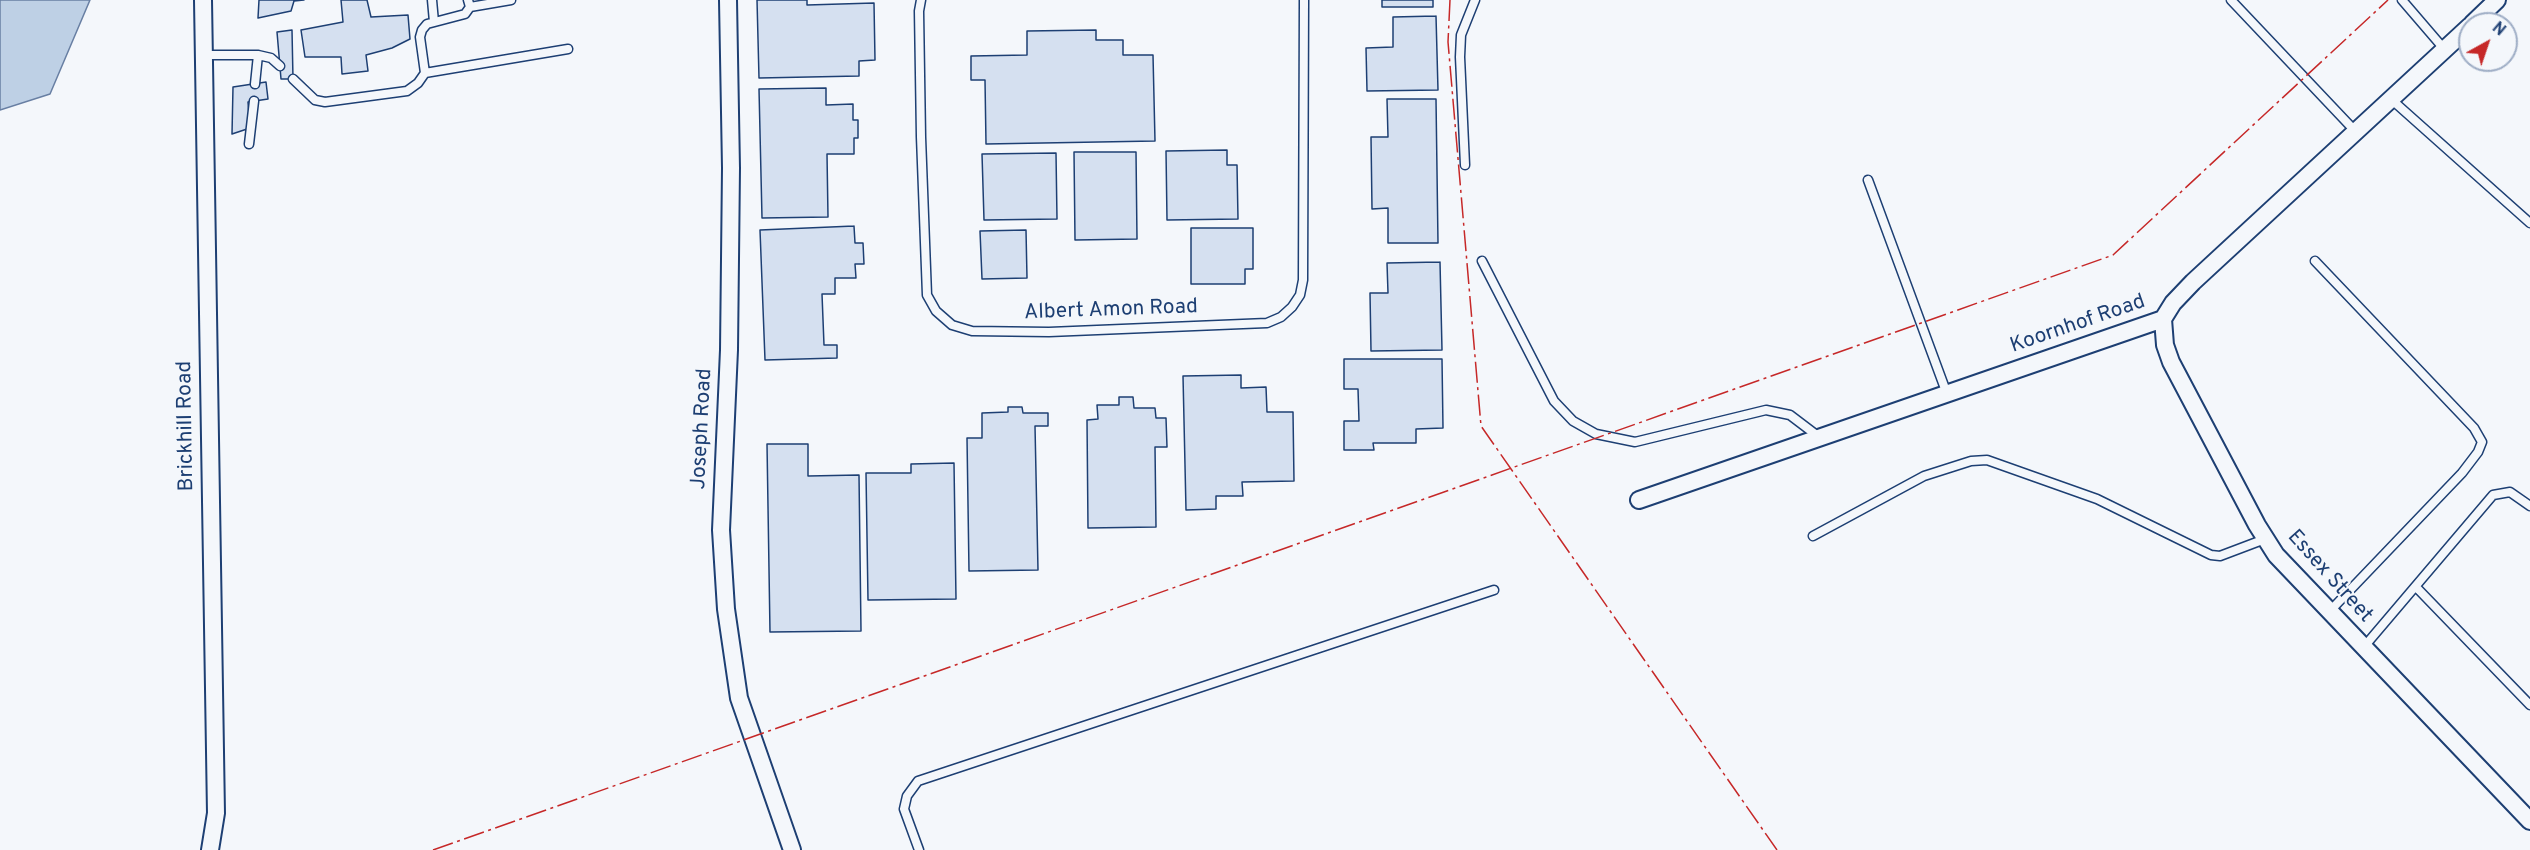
<!DOCTYPE html>
<style>
body{margin:0}
#map{position:relative;width:2530px;height:850px;overflow:hidden;background:#f4f7fb;font-family:Overpass,sans-serif}
canvas{display:block}
.north{position:absolute;left:2458px;top:12px;width:60px;height:60px;box-sizing:border-box;background:#f4f7fb;border:2px solid #9eadc5;border-radius:50%;rotate:40deg;font-size:16px;font-weight:700;line-height:24px;text-align:center;color:#1d3f73}
.north::after{content:'';display:block;margin:auto;width:21px;height:27px;background:#c62828;clip-path:polygon(50% 0,100% 100%,50% 72%,0 100%)}
</style>
<div id="map">
<canvas width="2530" height="850"></canvas>
<div class="north">N</div>
</div>
<script>
const ctx = document.querySelector('canvas').getContext('2d');
ctx.lineJoin = 'round';
function fillPath(path, color) { ctx.fillStyle = color; ctx.fill(path, 'evenodd'); }
const toPath = rows => new Path2D(rows.map(r => 'M' + r).join(''));
function strokePath(path, color, width, dash) { ctx.strokeStyle = color; ctx.lineWidth = width; ctx.lineCap = dash ? 'butt' : 'round'; ctx.setLineDash(dash || []); ctx.stroke(path); }
function write(font, color, halo, rows, align = 'center') {
  ctx.font = font + ' Overpass,sans-serif'; ctx.lineWidth = 4.5; ctx.setLineDash([]); ctx.textBaseline = 'middle'; ctx.strokeStyle = halo; ctx.fillStyle = color; for (const [text, x, y, turn = 0] of rows) {
    ctx.save(); ctx.translate(x, y); ctx.rotate((+turn || 0) * Math.PI / 180); ctx.textAlign = isNaN(turn) ? turn : align; if (halo) ctx.strokeText(text, 0, 0); ctx.fillText(text, 0, 0); ctx.restore();
  }
}
const water = toPath([
 [0,0,90,0,50,94,0,110,0,0]
]);
const building = toPath([
 [259,0,304,0,294,1,291,11,258,18,259,0],
 [341,0,367,0,371,17,408,15,410,39,392,48,366,55,368,71,342,74,341,57,305,57,301,30,343,22,341,0],
 [757,0,807,0,807,5,874,3,875,60,859,61,859,76,759,78,757,0],
 [1382,0,1433,0,1433,7,1382,7,1382,0],
 [1436,16,1438,90,1367,91,1366,48,1393,47,1393,17,1436,16],
 [292,30,293,79,281,79,277,32,292,30],
 [1096,30,1096,40,1123,40,1123,55,1153,55,1155,141,986,144,985,80,971,80,971,56,1027,55,1027,31,1096,30],
 [266,82,268,99,248,102,250,128,232,134,233,87,266,82],
 [826,88,826,105,853,104,853,120,858,120,858,138,854,138,854,154,827,154,828,217,762,218,759,89,826,88],
 [1387,99,1436,99,1438,243,1388,243,1388,208,1372,209,1371,137,1388,137,1387,99],
 [1227,150,1227,165,1237,165,1238,219,1167,220,1166,151,1227,150],
 [1074,152,1136,152,1137,239,1075,240,1074,152],
 [1056,153,1057,219,984,220,982,154,1056,153],
 [854,226,855,243,863,243,864,264,855,264,856,278,835,278,835,294,822,294,824,345,837,345,837,358,765,360,760,230,854,226],
 [1191,228,1253,228,1253,269,1245,269,1245,284,1191,284,1191,228],
 [1026,230,1027,278,982,279,980,231,1026,230],
 [1440,262,1442,350,1371,351,1370,293,1388,293,1387,263,1440,262],
 [1344,359,1442,359,1443,428,1416,429,1416,443,1373,443,1374,450,1344,450,1344,421,1359,421,1358,389,1344,389,1344,359],
 [1241,375,1241,388,1266,387,1267,412,1293,412,1294,481,1242,482,1243,496,1216,496,1216,509,1186,510,1183,376,1241,375],
 [1119,397,1133,397,1134,408,1155,408,1156,418,1166,418,1167,447,1155,447,1156,527,1088,528,1087,420,1098,419,1097,405,1119,405,1119,397],
 [1008,407,1022,407,1023,413,1048,413,1048,426,1035,426,1038,570,969,571,967,438,982,438,982,413,1008,412,1008,407],
 [767,444,808,444,808,476,859,475,861,631,770,632,767,444],
 [954,463,956,599,868,600,866,473,911,473,911,464,954,463]
]);
const lane = toPath([
 [432,0,434,22],
 [921,0,919,11,921,137,927,295,936,311,952,325,972,331,1049,332,1267,323,1281,317,1292,307,1300,295,1303,280,1304,0],
 [2231,0,2356,132],
 [2402,0,2445,50],
 [470,7,511,0],
 [204,55,258,55,271,58,280,66],
 [425,73,568,49],
 [293,79,315,100,325,102,407,91,418,83,425,73,420,37,422,30,427,24,465,14,470,7,468,0],
 [255,84,258,55],
 [2392,100,2530,223],
 [249,144,254,101],
 [1465,165,1460,57,1461,35,1475,0],
 [1868,180,1947,394],
 [1482,261,1554,401,1573,421,1596,434,1635,442,1766,410,1790,415,1819,437],
 [2315,261,2474,428,2482,442,2478,452,2462,473,2329,612],
 [1813,536,1924,476,1971,461,1987,460,2097,499,2211,555,2220,556,2265,539],
 [2416,587,2530,705],
 [2363,648,2493,495,2510,492,2530,506],
 [919,850,904,809,907,796,918,781,1494,590]
]);
const street = toPath([
 [203,0,216,813,210,850],
 [728,0,731,168,729,350,721,530,726,609,739,698,792,850],
 [2472,24,2497,0],
 [2163,319,2165,345,2171,362,2257,525,2276,555,2530,821],
 [1639,500,2163,319,2173,303,2193,282,2470,26]
]);
const power = toPath([
 [1450,0,1448,42,1481,426,1777,850],
 [433,850,2113,255,2388,0]
]);
const streetNames = [
 ["Albert Amon Road",1111,311,-2],
 ["Koornhof Road",2078,325,-19],
 ["Brickhill Road",187,426,-91],
 ["Joseph Road",703,429,-87],
 ["Essex Street",2329,577,48]
];
fillPath(water, '#bed0e5');
strokePath(water, '#687fa3', 1.5);
fillPath(building, '#d5e0f0');
strokePath(building, '#1d3f73', 1.5);
strokePath(lane, '#1d3f73', 11);
strokePath(street, '#1d3f73', 20);
strokePath(lane, '#f4f7fb', 8);
strokePath(street, '#f4f7fb', 16);
strokePath(power, '#c62828', 1.5, [21, 4.5, 3, 4.5]);
write('21px', '#1d3f73', '#f4f7fb', streetNames);
</script>
